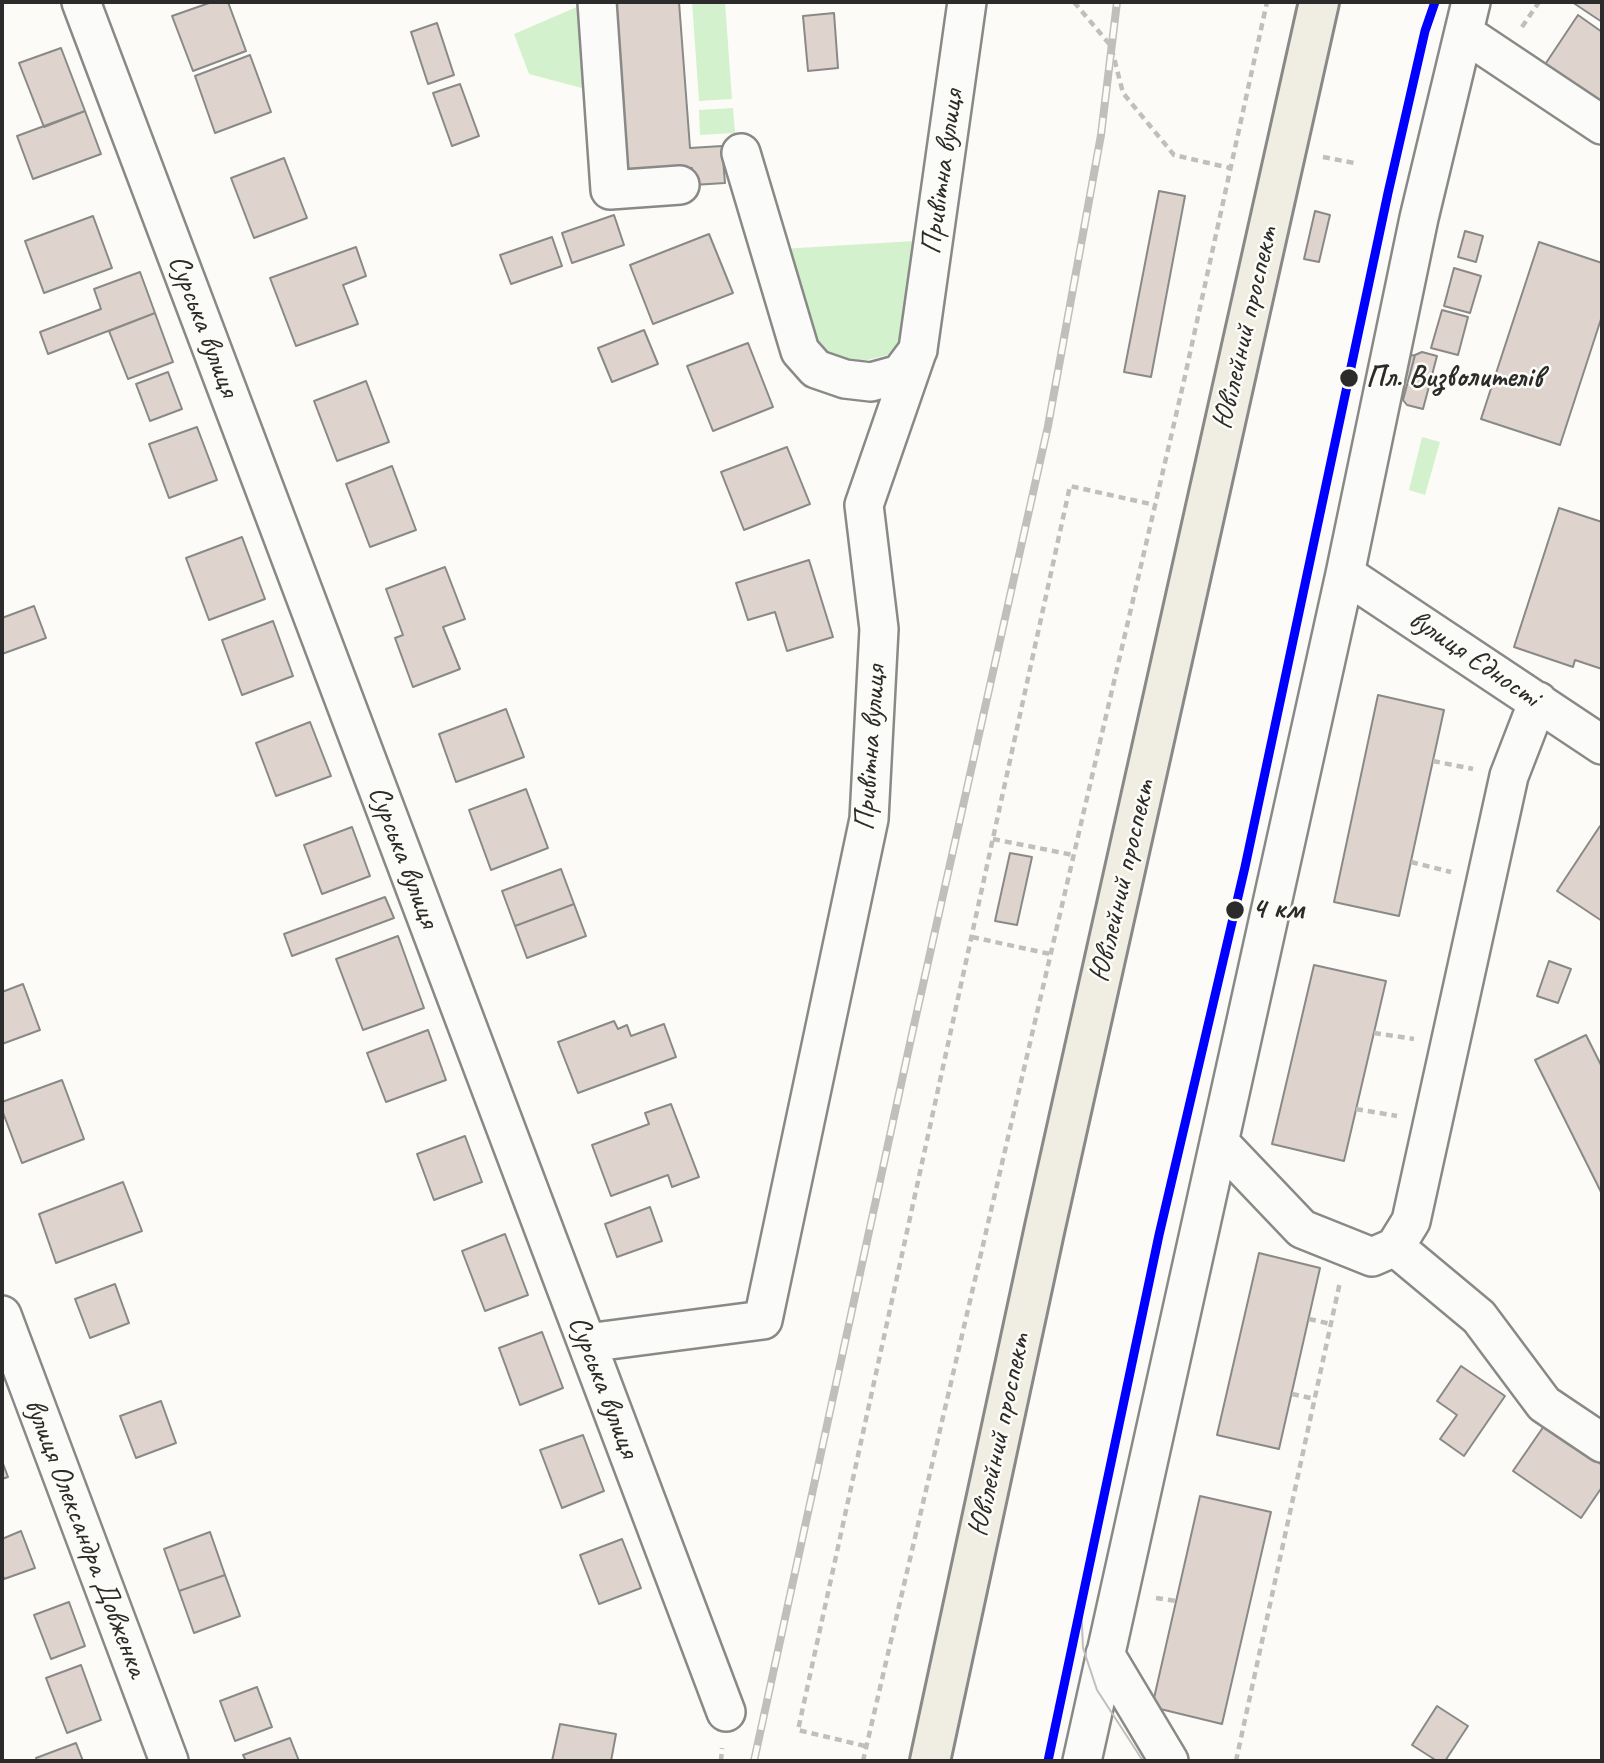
<!DOCTYPE html>
<meta charset="utf-8">
<style>
body{margin:0}
#map{position:relative;width:1604px;height:1763px;overflow:hidden;background:#fcfbf8;font-family:Caveat,sans-serif}
canvas{display:block}
.frame{position:absolute;inset:0;border:4px solid #2b2b2b;pointer-events:none}
</style>
<div id="map">
<canvas width="1604" height="1763"></canvas>
<div class="frame"></div>
</div>
<script>
const ctx = document.querySelector('canvas').getContext('2d');
ctx.lineJoin = 'round';
function fillPath(path, color) { ctx.fillStyle = color; ctx.fill(path, 'evenodd'); }
const toPath = rows => new Path2D(rows.map(r => 'M' + r).join(''));
function strokePath(path, color, width, dash) { ctx.strokeStyle = color; ctx.lineWidth = width; ctx.lineCap = dash ? 'butt' : 'round'; ctx.setLineDash(dash || []); ctx.stroke(path); }
function write(font, color, halo, rows, align = 'center') {
  ctx.font = font + ' Caveat,sans-serif'; ctx.lineWidth = 5; ctx.setLineDash([]); ctx.textBaseline = 'middle'; ctx.strokeStyle = halo; ctx.fillStyle = color; for (const [text, x, y, turn = 0] of rows) {
    ctx.save(); ctx.translate(x, y); ctx.rotate((+turn || 0) * Math.PI / 180); ctx.textAlign = isNaN(turn) ? turn : align; if (halo) ctx.strokeText(text, 0, 0); ctx.fillText(text, 0, 0); ctx.restore();
  }
}
const green = toPath([
 [692,2,725,2,732,99,699,101],
 [586,3,593,91,529,74,514,34],
 [733,108,735,133,700,135,699,110],
 [914,241,909,301,898,349,888,355,859,362,822,361,782,249],
 [1422,437,1440,442,1425,495,1409,490]
]);
const building = toPath([
 [212,2,228,2,246,51,193,71,172,16,212,2],
 [607,2,679,2,690,148,722,146,725,183,693,185,692,168,619,173,607,2],
 [1572,2,1602,2,1602,22,1572,2],
 [834,13,838,68,808,71,803,16,834,13],
 [1578,15,1602,32,1602,110,1542,69,1578,15],
 [437,23,454,75,428,84,411,32,437,23],
 [61,48,85,111,44,127,19,63,61,48],
 [250,55,271,112,215,133,195,76,250,55],
 [460,84,479,136,452,146,433,93,460,84],
 [85,111,101,154,33,179,17,136,85,111],
 [284,158,307,218,254,238,231,178,284,158],
 [1159,191,1185,196,1151,377,1124,372,1159,191],
 [1315,211,1330,215,1319,262,1304,259,1315,211],
 [614,215,624,245,572,263,562,233,614,215],
 [93,216,112,268,44,293,25,241,93,216],
 [1465,231,1483,236,1476,262,1458,257,1465,231],
 [709,234,733,293,653,324,630,265,709,234],
 [552,237,562,266,511,284,500,255,552,237],
 [1539,242,1602,263,1602,316,1560,445,1481,419,1539,242],
 [356,247,366,276,343,285,358,324,296,346,270,278,356,247],
 [1454,268,1481,276,1470,313,1444,306,1454,268],
 [140,272,155,313,48,354,40,332,101,309,94,289,140,272],
 [1442,310,1468,317,1458,355,1431,348,1442,310],
 [155,313,173,362,128,379,109,331,155,313],
 [644,330,658,364,612,382,598,348,644,330],
 [748,343,773,407,713,431,687,366,748,343],
 [1422,352,1437,356,1423,409,1407,405,1403,400,1415,355,1422,352],
 [1415,355,1403,400,1395,395,1405,356,1415,355],
 [168,372,182,409,150,421,136,384,168,372],
 [366,381,389,442,337,461,314,401,366,381],
 [197,427,217,480,169,498,149,444,197,427],
 [787,447,810,504,744,530,721,472,787,447],
 [392,466,416,530,370,547,346,484,392,466],
 [1559,508,1602,522,1602,669,1575,660,1573,667,1514,647,1559,508],
 [242,537,265,599,209,620,186,558,242,537],
 [809,560,833,637,787,651,775,612,748,620,736,583,809,560],
 [445,567,465,619,443,627,460,669,413,687,395,638,403,635,386,589,445,567],
 [34,606,46,638,2,654,2,618,34,606],
 [273,621,293,676,242,695,222,640,273,621],
 [1378,695,1444,710,1399,916,1334,902,1378,695],
 [506,709,524,757,456,782,439,734,506,709],
 [310,722,331,776,276,796,256,743,310,722],
 [526,789,548,848,491,870,469,810,526,789],
 [1600,826,1602,827,1602,921,1557,891,1600,826],
 [352,827,370,876,322,894,304,845,352,827],
 [1010,853,1032,857,1017,925,995,921,1010,853],
 [561,869,574,904,515,926,502,891,561,869],
 [385,897,394,918,292,956,284,934,385,897],
 [574,904,586,936,527,958,515,926,574,904],
 [398,936,424,1008,363,1030,336,959,398,936],
 [1549,961,1571,969,1558,1003,1537,996,1549,961],
 [1314,965,1386,981,1344,1161,1272,1144,1314,965],
 [23,984,40,1030,2,1044,2,992,23,984],
 [614,1021,618,1029,627,1025,631,1036,664,1024,676,1057,578,1093,558,1042,614,1021],
 [428,1030,446,1080,386,1102,367,1053,428,1030],
 [1586,1035,1602,1067,1602,1194,1535,1060,1586,1035],
 [62,1080,84,1139,22,1163,2,1110,2,1102,62,1080],
 [671,1104,699,1177,672,1187,668,1175,611,1196,592,1145,649,1124,645,1113,671,1104],
 [465,1136,482,1182,434,1200,417,1154,465,1136],
 [123,1182,142,1231,56,1263,39,1214,123,1182],
 [650,1207,662,1241,617,1257,605,1224,650,1207],
 [505,1234,528,1295,485,1311,462,1251,505,1234],
 [1259,1253,1320,1268,1279,1449,1217,1435,1259,1253],
 [115,1284,129,1323,90,1338,75,1299,115,1284],
 [542,1332,563,1388,520,1405,499,1348,542,1332],
 [1461,1366,1505,1396,1464,1456,1440,1439,1457,1415,1437,1401,1461,1366],
 [161,1401,176,1443,136,1458,120,1416,161,1401],
 [1544,1426,1602,1465,1602,1487,1581,1518,1513,1471,1544,1426],
 [583,1435,604,1491,562,1508,540,1450,583,1435],
 [2,1461,8,1477,2,1479,2,1461],
 [1200,1496,1271,1512,1222,1724,1152,1707,1200,1496],
 [21,1531,35,1568,4,1579,2,1572,2,1539,21,1531],
 [210,1532,225,1575,179,1591,164,1549,210,1532],
 [622,1539,641,1588,599,1604,580,1555,622,1539],
 [225,1575,240,1616,194,1633,179,1591,225,1575],
 [69,1602,85,1646,51,1659,34,1615,69,1602],
 [81,1665,101,1720,67,1733,46,1678,81,1665],
 [257,1687,272,1727,235,1741,220,1701,257,1687],
 [1437,1706,1468,1726,1445,1761,1437,1761,1412,1745,1437,1706],
 [560,1724,616,1734,611,1761,552,1761,560,1724],
 [290,1738,299,1761,246,1761,243,1755,290,1738],
 [76,1743,83,1761,37,1761,36,1758,76,1743]
]);
const path = toPath([
 [1074,2,1111,46,1123,93,1174,155,1230,168],
 [1522,27,1539,2],
 [1323,157,1354,163],
 [1433,761,1473,769],
 [993,839,1073,855],
 [1411,862,1451,872],
 [972,937,1050,954],
 [1374,1033,1414,1039],
 [1356,1109,1397,1116],
 [1309,1319,1331,1324],
 [1292,1394,1315,1399],
 [1156,1598,1176,1601],
 [865,1746,798,1730,1070,486,1155,505],
 [721,1761,722,1748],
 [863,1761,1183,385,1267,2],
 [1236,1761,1340,1282]
]);
const minor = toPath([
 [81,2,726,1712],
 [597,2,610,190,680,185],
 [1464,33,1602,125],
 [741,153,800,351,816,369,845,379,871,382,900,374,918,350],
 [1345,574,1602,745],
 [1219,1142,1302,1229,1372,1257,1395,1247,1479,1317,1544,1404,1602,1443],
 [1395,1247,1411,1221,1509,776,1538,701],
 [2,1315,169,1761],
 [587,1343,763,1320,869,819,879,629,864,505,918,349,967,2],
 [1105,1654,1169,1761],
 [1082,1761,1345,574,1419,218,1471,2]
]);
const major = toPath([
 [930,1761,1045,1227,1319,2]
]);
const tram = toPath([
 [1081,1603,1083,1648,1097,1690,1143,1761]
]);
const rail = toPath([
 [754,1761,912,1034,1048,426,1101,135,1117,2]
]);
const tram1 = toPath([
 [1048,1761,1159,1235,1245,867,1388,193,1425,31,1435,2]
]);
const markers = [
 [1349,378,10,"#2b2b2b"],
 [1235,910,10,"#2b2b2b"]
];
const streetNames = [
 ["Привітна вулиця",943,172,-82],
 ["Сурська вулиця",203,326,69],
 ["Ювілейний проспект",1246,328,-77],
 ["вулиця Єдності",1474,659,34],
 ["Привітна вулиця",871,748,-86],
 ["Сурська вулиця",403,857,69],
 ["Ювілейний проспект",1123,881,-77],
 ["Сурська вулиця",603,1387,69],
 ["Ювілейний проспект",1000,1435,-78],
 ["вулиця Олександра Довженка",85,1538,69]
];
const stopNames = [
 ["Пл. Визволителів",1366,378],
 ["4 км",1252,910]
];
fillPath(green, '#d4f1ce');
fillPath(building, '#ded4cd');
strokePath(building, '#898987', 2);
strokePath(minor, '#898987', 42);
strokePath(major, '#898987', 44);
strokePath(path, '#c0bfbc', 4.5, [7, 5]);
strokePath(minor, '#fbfbf9', 37);
strokePath(major, '#f0ede3', 38);
strokePath(tram, '#c0bfbc', 2);
strokePath(rail, '#c0bfbc', 8);
strokePath(rail, '#fdfcf7', 5, [16]);
strokePath(tram1, '#00f', 9);
for (const [x, y, r, color] of markers) { const dot = new Path2D(); dot.arc(x, y, r, 0, 2 * Math.PI); ctx.fillStyle = color; ctx.fill(dot); strokePath(dot, '#fdfcf7', 2.5); }
write('30px', '#2b2b2b', '#fdfcf7', streetNames);
write('bold 30px', '#2b2b2b', '#fdfcf7', stopNames, 'left');
</script>
